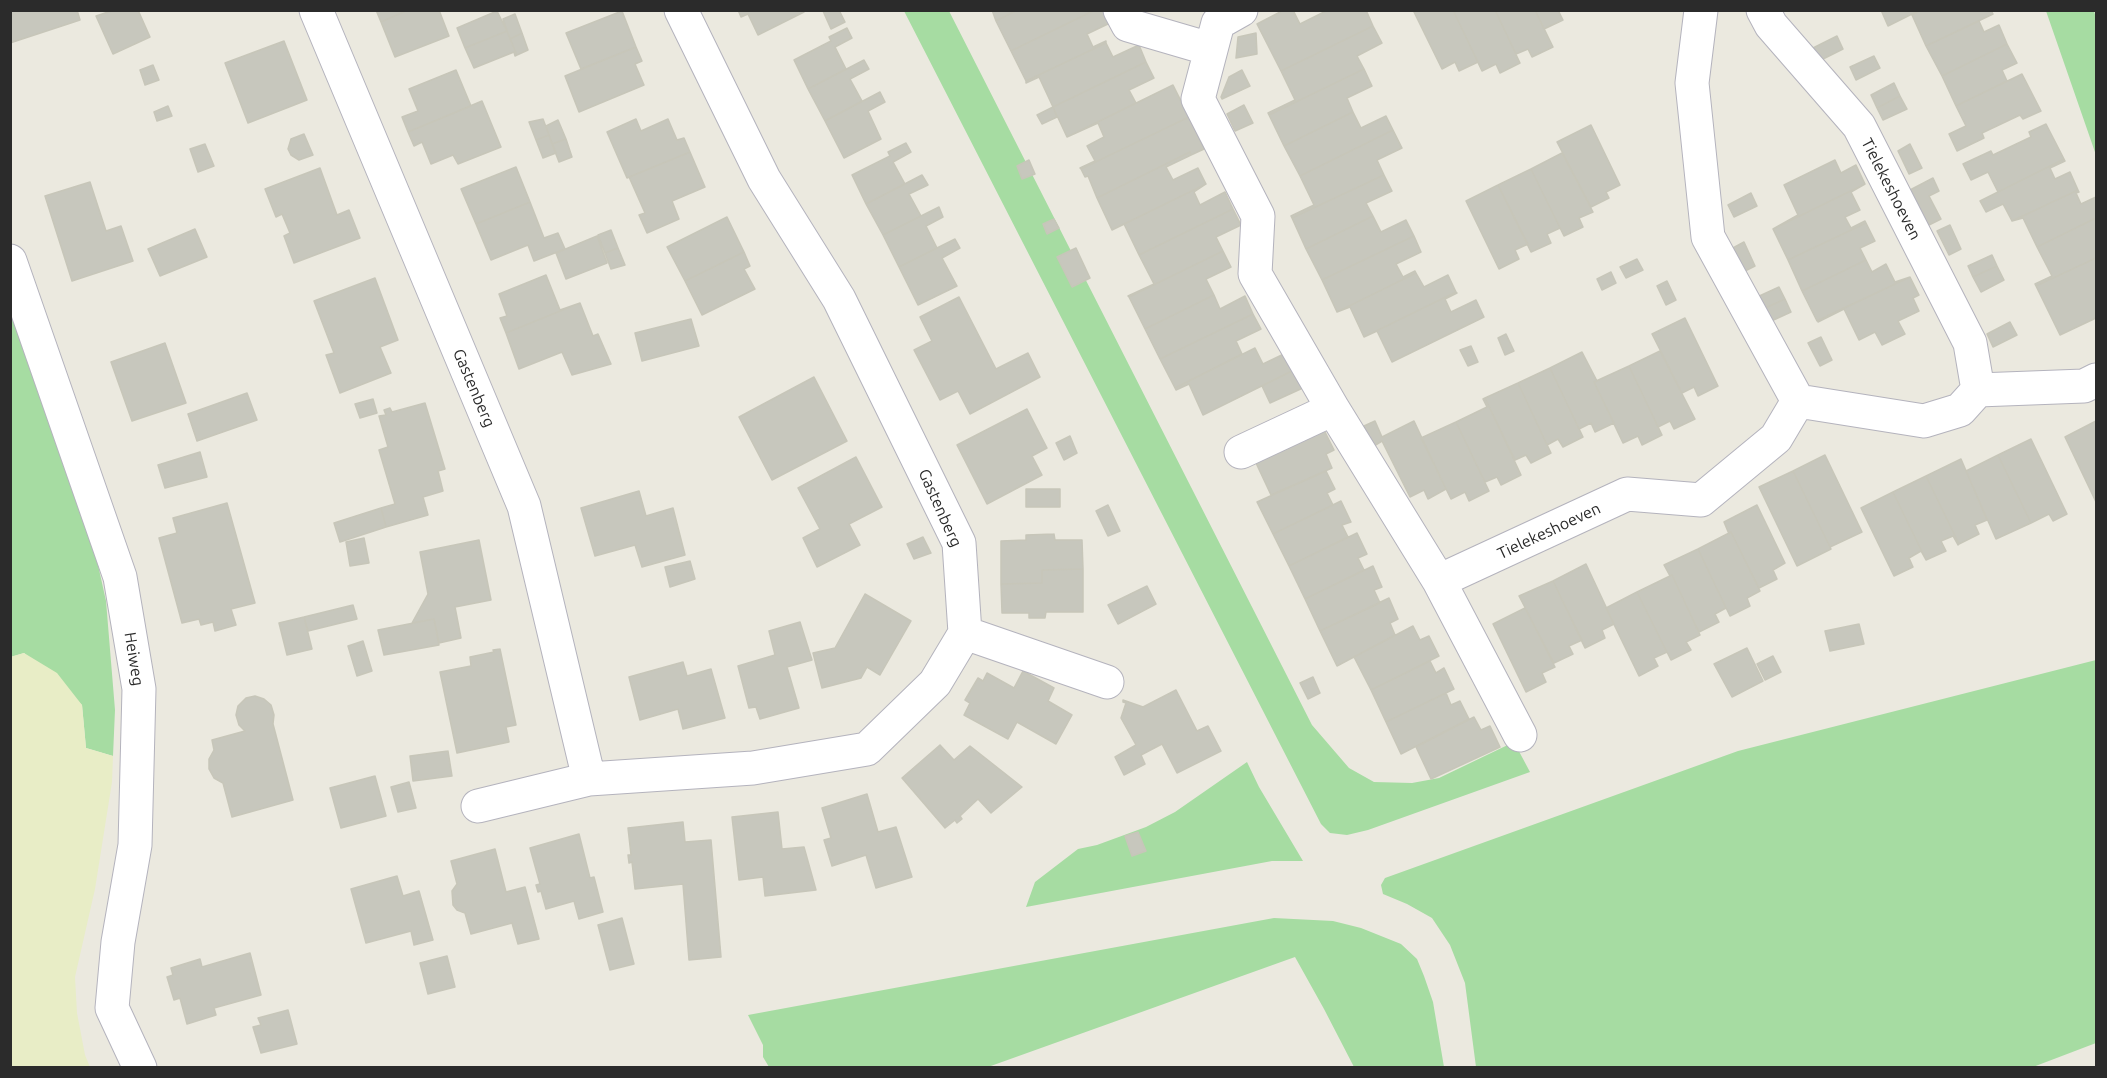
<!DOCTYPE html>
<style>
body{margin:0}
#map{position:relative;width:2107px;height:1078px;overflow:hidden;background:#ebe9df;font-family:Ubuntu,sans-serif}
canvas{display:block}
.frame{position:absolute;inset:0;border:12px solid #2b2b2b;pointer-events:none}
</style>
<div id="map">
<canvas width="2107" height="1078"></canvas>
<div class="frame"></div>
</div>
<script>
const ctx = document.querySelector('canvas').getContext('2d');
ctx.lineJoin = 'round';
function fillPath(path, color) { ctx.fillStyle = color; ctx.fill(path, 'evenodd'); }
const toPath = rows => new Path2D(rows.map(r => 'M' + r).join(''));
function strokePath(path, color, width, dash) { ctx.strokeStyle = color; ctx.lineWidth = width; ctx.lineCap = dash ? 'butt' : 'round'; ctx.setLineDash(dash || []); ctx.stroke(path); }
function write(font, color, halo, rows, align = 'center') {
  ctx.font = font + ' Ubuntu,sans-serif'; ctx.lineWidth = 4.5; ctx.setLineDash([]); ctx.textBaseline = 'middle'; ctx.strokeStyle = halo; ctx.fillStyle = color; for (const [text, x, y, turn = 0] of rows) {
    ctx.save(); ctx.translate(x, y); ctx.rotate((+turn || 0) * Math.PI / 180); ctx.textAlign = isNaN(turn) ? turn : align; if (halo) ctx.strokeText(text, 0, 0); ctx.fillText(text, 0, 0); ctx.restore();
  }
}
const green = toPath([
 [904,11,949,11,1312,725,1349,768,1374,782,1412,783,1439,778,1514,742,1530,772,1368,830,1347,835,1330,833,1321,824],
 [2046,11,2094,11,2096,18,2096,155],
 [10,298,90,529,106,601,115,710,113,756,86,748,82,705,24,653,11,657],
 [2096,660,2096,1043,2033,1067,1476,1067,1465,983,1450,945,1432,918,1407,904,1383,894,1381,885,1385,878,1738,751],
 [1247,762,1259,787,1303,861,1272,861,1026,907,1035,882,1078,849,1097,845,1146,827,1175,812],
 [1274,918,1333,921,1361,928,1401,944,1417,959,1424,976,1433,1002,1444,1067,1354,1067,1324,1009,1295,957,988,1067,769,1067,763,1057,763,1045,748,1015]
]);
const sand = toPath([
 [24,653,57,673,82,705,86,748,113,756,112,782,95,889,75,977,77,1013,85,1055,90,1067,11,1067,10,657]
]);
const building = toPath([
 [10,10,77,10,80,20,10,43,10,10],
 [114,10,138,10,150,37,113,54,96,16,114,10],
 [376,10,408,10,381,22,376,10],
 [408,10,439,10,449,36,395,57,381,22,408,10],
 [738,10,803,10,804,12,758,35,748,14,741,17,738,10],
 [839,10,845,22,831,29,823,11,839,10],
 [992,10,1017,10,996,21,992,10],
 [1017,10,1095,10,1011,51,996,21,1017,10],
 [1095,10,1106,10,1112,22,1087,34,1093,47,1106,41,1106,43,1026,81,1011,51,1095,10],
 [1284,10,1293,10,1300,24,1328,10,1366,10,1373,26,1281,71,1257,24,1284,10],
 [1413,10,1453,10,1478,62,1459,71,1455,62,1442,69,1413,10],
 [1453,10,1495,10,1520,63,1500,73,1496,64,1482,71,1453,10],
 [1495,10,1535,10,1553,47,1532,57,1528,49,1516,54,1495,10],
 [1535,10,1562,10,1559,12,1563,20,1544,29,1535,10],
 [1881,10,1920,10,1888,26,1881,10],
 [1920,10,1991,10,1993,14,1926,46,1912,15,1920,10],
 [497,11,507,31,465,48,457,28,497,11],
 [622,11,636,47,581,69,566,33,622,11],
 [515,14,522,33,510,39,503,19,515,14],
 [1979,21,1984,32,1999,25,2007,44,1942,76,1926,46,1979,21],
 [1373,26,1382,43,1357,56,1364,69,1269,115,1268,113,1295,100,1281,71,1373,26],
 [847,28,852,38,835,47,846,69,808,89,794,60,831,41,829,37,847,28],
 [507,31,517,55,515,56,514,52,474,68,465,48,507,31],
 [522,33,528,50,517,55,510,39,522,33],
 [1256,33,1257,54,1236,58,1238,37,1256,33],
 [1837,36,1843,49,1819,61,1813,48,1837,36],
 [284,41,307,100,248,123,225,63,284,41],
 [1106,43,1113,57,1139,45,1146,62,1053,107,1039,77,1026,83,1026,81,1106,43],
 [2007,44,2017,63,2002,70,2007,81,1956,106,1942,76,2007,44],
 [636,47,642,61,635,64,644,85,579,112,565,76,636,47],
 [1874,56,1880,68,1856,80,1850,67,1874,56],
 [864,60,869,69,850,79,862,101,825,121,808,89,864,60],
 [1146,62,1154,78,1129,90,1136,103,1067,137,1053,107,1146,62],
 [153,65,159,80,145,85,140,70,153,65],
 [1364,69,1372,86,1347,98,1353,112,1284,146,1269,115,1364,69],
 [456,70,471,106,408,132,402,117,418,111,409,89,456,70],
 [1242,70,1250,86,1222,99,1221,97,1229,77,1242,70],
 [2022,74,2041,111,2023,119,2020,115,1982,133,1984,138,1957,151,1949,134,1966,126,1956,106,2022,74],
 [1894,83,1900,96,1877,108,1871,95,1894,83],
 [1173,85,1189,117,1081,169,1080,168,1095,161,1087,146,1104,137,1098,123,1067,137,1173,85],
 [880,92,885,102,868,111,881,139,844,158,825,121,880,92],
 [1900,96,1907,109,1883,120,1877,108,1900,96],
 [482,101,501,147,458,164,453,155,431,164,422,142,414,146,408,132,482,101],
 [1244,105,1253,123,1235,131,1227,114,1244,105],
 [168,106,172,116,157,121,154,112,168,106],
 [1053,107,1057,117,1042,124,1037,115,1053,107],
 [1353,112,1361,128,1386,116,1393,130,1300,176,1284,146,1353,112],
 [1189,117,1204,149,1191,155,1190,152,1097,198,1088,176,1085,177,1081,169,1189,117],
 [543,119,549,135,536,140,529,122,543,119],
 [636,119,641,131,668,119,677,140,684,138,690,152,627,178,607,132,636,119],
 [558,120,566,139,552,144,546,126,558,120],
 [2046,124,2064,159,1998,192,1988,172,1971,180,1963,164,1991,151,1993,155,2031,137,2029,132,2046,124],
 [1591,125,1620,185,1606,192,1609,198,1591,207,1557,142,1591,125],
 [1393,130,1402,148,1377,160,1384,175,1292,218,1291,216,1314,205,1300,176,1393,130],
 [304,134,313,155,299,160,291,155,288,149,291,139,304,134],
 [549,135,556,153,543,158,536,140,549,135],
 [566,139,572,157,559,162,552,144,566,139],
 [906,143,911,152,893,162,905,184,866,204,852,175,890,156,888,152,906,143],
 [205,144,214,166,198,172,190,149,205,144],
 [1910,144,1922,168,1909,174,1898,151,1910,144],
 [690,152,705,187,672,201,679,219,647,233,639,215,645,213,629,177,690,152],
 [1190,152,1191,155,1166,167,1173,180,1198,168,1206,184,1112,230,1097,198,1190,152],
 [1562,153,1593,212,1579,218,1583,227,1564,236,1531,169,1562,153],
 [2064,159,2065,161,2050,168,2055,179,2070,172,2078,190,2012,221,2003,204,1986,212,1980,201,2064,159],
 [1029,160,1035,174,1022,179,1017,166,1029,160],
 [1835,160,1841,173,1856,165,1865,184,1773,229,1798,215,1784,185,1835,160],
 [516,167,530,202,476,224,461,189,516,167],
 [320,168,337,215,349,210,360,238,294,263,284,236,290,233,282,214,276,217,265,189,320,168],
 [1531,169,1560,228,1547,234,1551,243,1531,252,1498,185,1531,169],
 [922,175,928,185,909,194,921,216,883,235,866,204,922,175],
 [1384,175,1392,191,1366,203,1373,216,1306,249,1292,218,1384,175],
 [1933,178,1939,191,1929,196,1941,219,1927,226,1910,190,1933,178],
 [90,182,106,231,121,226,133,261,72,281,45,196,90,182],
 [1206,184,1194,192,1200,205,1225,192,1233,209,1139,255,1124,224,1206,184],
 [1865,184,1851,192,1860,210,1845,217,1851,228,1865,221,1866,223,1788,260,1773,229,1865,184],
 [1498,185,1528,244,1515,250,1519,259,1499,269,1466,201,1498,185],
 [2078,190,2079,192,2076,193,2081,204,2096,197,2096,218,2037,247,2023,218,2012,221,2078,190],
 [1751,193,1757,206,1734,217,1728,205,1751,193],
 [530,202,544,238,558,233,565,249,534,261,528,245,491,260,476,224,530,202],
 [939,207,943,217,926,226,937,248,899,267,883,235,939,207],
 [1233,209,1241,225,1216,237,1223,251,1129,297,1128,296,1154,284,1139,255,1233,209],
 [1373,216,1381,232,1406,220,1414,236,1322,280,1306,249,1373,216],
 [727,217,744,252,685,281,667,247,727,217],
 [2096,218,2096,258,2036,286,2035,284,2052,276,2037,247,2096,218],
 [1054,219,1059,228,1047,234,1043,224,1054,219],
 [1866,223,1875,241,1860,248,1866,260,1802,291,1788,260,1866,223],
 [1950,225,1961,249,1949,255,1937,231,1950,225],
 [195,229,207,257,160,276,148,249,195,229],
 [611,230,618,248,605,253,598,235,611,230],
 [597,236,607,263,566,279,556,253,597,236],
 [1414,236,1421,252,1396,264,1403,277,1415,271,1416,273,1337,312,1322,280,1414,236],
 [955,239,960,248,942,258,957,286,918,305,899,267,955,239],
 [1744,242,1755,266,1743,272,1731,249,1744,242],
 [618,248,625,265,611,269,605,253,618,248],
 [1076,248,1090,278,1072,287,1057,257,1076,248],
 [1223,251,1231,267,1206,279,1214,295,1145,329,1129,297,1223,251],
 [744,252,750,266,744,269,755,289,702,315,685,281,744,252],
 [1992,255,1997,266,1973,277,1968,266,1992,255],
 [2096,258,2096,318,2060,335,2036,286,2096,258],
 [1637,259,1643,270,1626,278,1620,267,1637,259],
 [1866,260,1872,272,1886,264,1895,282,1910,277,1817,321,1802,291,1866,260],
 [1997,266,2004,280,1981,292,1973,277,1997,266],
 [1611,272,1616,283,1602,290,1597,279,1611,272],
 [1416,273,1424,287,1448,275,1456,292,1364,337,1350,307,1337,312,1416,273],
 [546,275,560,310,580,303,506,333,500,318,507,316,499,294,546,275],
 [1910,277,1919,295,1913,298,1919,311,1898,321,1905,334,1882,345,1875,332,1859,340,1844,309,1818,322,1829,315,1910,277],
 [375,278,398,340,380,347,391,373,340,393,326,355,334,353,314,301,375,278],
 [1667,281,1676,300,1666,305,1657,286,1667,281],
 [1779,287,1785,299,1761,310,1755,298,1779,287],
 [1456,292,1457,293,1445,299,1451,312,1476,300,1484,317,1392,362,1377,331,1364,337,1456,292],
 [1214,295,1220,309,1245,296,1253,314,1160,359,1145,329,1214,295],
 [959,297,996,369,1028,353,1040,377,970,414,958,391,940,400,914,350,932,341,920,317,959,297],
 [1785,299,1791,312,1767,323,1761,310,1785,299],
 [580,303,593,336,598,334,611,364,572,375,562,352,519,369,506,333,580,303],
 [1253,314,1261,329,1236,341,1242,354,1175,388,1160,359,1253,314],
 [1685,318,1718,386,1698,396,1694,387,1682,393,1652,334,1685,318],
 [691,319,699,346,642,361,635,333,691,319],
 [2010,322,2017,335,1993,347,1987,334,2010,322],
 [1506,334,1514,351,1505,355,1498,338,1506,334],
 [1821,337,1832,360,1820,366,1808,343,1821,337],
 [165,343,186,403,132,421,111,362,165,343],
 [1471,346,1478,362,1468,366,1460,350,1471,346],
 [1255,348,1263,364,1288,352,1296,369,1203,415,1189,384,1176,390,1175,388,1255,348],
 [1660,351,1695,419,1674,429,1670,421,1658,427,1629,366,1660,351],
 [1582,352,1597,381,1594,382,1614,423,1595,432,1591,423,1579,429,1550,368,1582,352],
 [1629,366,1662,435,1642,445,1638,436,1623,443,1594,382,1629,366],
 [1550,368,1583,437,1563,447,1558,439,1547,445,1518,383,1550,368],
 [1296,369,1305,387,1270,403,1262,386,1296,369],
 [814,377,847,441,772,480,739,417,814,377],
 [1518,383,1551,453,1531,463,1526,455,1515,460,1485,398,1518,383],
 [247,393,257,420,197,441,188,414,247,393],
 [1485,398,1521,475,1501,485,1497,477,1485,482,1456,422,1487,407,1483,399,1485,398],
 [373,399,377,413,360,418,355,404,373,399],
 [425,403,445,469,438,471,443,491,423,497,428,515,386,527,381,508,395,504,379,450,388,447,379,416,386,415,384,410,390,408,392,412,425,403],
 [1027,409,1047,448,1032,456,1042,475,987,504,957,445,1027,409],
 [1375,421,1382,437,1414,421,1446,489,1428,499,1424,490,1410,497,1382,441,1374,446,1364,426,1375,421],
 [2096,421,2096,502,2065,437,2096,421],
 [1456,422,1489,491,1469,501,1465,492,1451,499,1421,438,1456,422],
 [1324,430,1334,450,1326,454,1332,468,1271,495,1256,463,1324,430],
 [1070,436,1077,453,1064,460,1056,443,1070,436],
 [2031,439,2067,514,2053,521,2049,514,2031,523,1998,455,2031,439],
 [200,452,207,477,165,488,158,465,200,452],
 [1825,455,1862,532,1830,547,1793,471,1825,455],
 [1998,455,2031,523,1996,539,1966,471,1998,455],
 [856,457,882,507,849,524,860,545,817,567,803,538,820,529,798,488,856,457],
 [1961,459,1987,520,1975,525,1979,534,1959,544,1926,476,1961,459],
 [1326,471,1335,489,1327,493,1333,505,1273,534,1257,502,1326,471],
 [1793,471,1831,549,1797,566,1759,487,1793,471],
 [1926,476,1959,544,1958,545,1953,536,1941,541,1946,551,1926,560,1893,492,1926,476],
 [1026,489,1060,489,1060,507,1026,507,1026,489],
 [639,491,646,516,673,508,685,555,642,567,635,545,595,556,581,508,639,491],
 [1893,492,1926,560,1921,551,1909,558,1913,567,1894,576,1861,508,1893,492],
 [1341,501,1351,522,1342,525,1348,537,1289,566,1273,534,1341,501],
 [227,503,255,603,231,609,236,625,215,631,213,622,201,625,199,619,182,623,159,538,177,533,173,518,227,503],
 [1108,505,1120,531,1108,536,1096,511,1108,505],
 [1757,505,1785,563,1773,570,1777,579,1759,588,1731,532,1729,534,1724,522,1757,505],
 [381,508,386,527,340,542,334,523,381,508],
 [1731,532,1760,591,1747,598,1750,606,1730,616,1698,549,1731,532],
 [1357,533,1367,554,1358,558,1364,570,1305,599,1289,566,1357,533],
 [1054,534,1055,540,1082,540,1083,569,1042,570,1042,583,1001,584,1001,541,1026,540,1026,535,1054,534],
 [923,537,931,553,914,559,907,544,923,537],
 [364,538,369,563,350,566,346,542,364,538],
 [479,540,491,600,455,607,461,638,439,643,434,619,412,623,428,594,420,552,479,540],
 [1698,549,1726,608,1715,614,1719,622,1699,632,1672,575,1670,576,1664,565,1698,549],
 [690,561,695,579,670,587,665,567,690,561],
 [1586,564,1614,624,1602,630,1605,638,1585,648,1553,581,1586,564],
 [1373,566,1382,587,1374,590,1380,603,1320,631,1305,599,1373,566],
 [1083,569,1083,612,1046,612,1045,618,1029,618,1029,613,1002,613,1001,584,1042,583,1042,570,1083,569],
 [1672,575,1700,635,1686,642,1691,650,1671,660,1637,592,1672,575],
 [1553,581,1582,640,1569,646,1573,654,1554,663,1519,596,1553,581],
 [1147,586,1156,604,1118,624,1108,605,1147,586],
 [1637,592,1667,652,1654,658,1658,666,1639,676,1606,608,1637,592],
 [865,594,911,621,880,675,867,667,861,678,822,688,813,653,835,648,865,594],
 [1389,598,1398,619,1390,623,1395,635,1337,666,1320,631,1389,598],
 [353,605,357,619,308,631,304,617,353,605],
 [1525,608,1555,667,1542,673,1546,682,1526,692,1493,624,1525,608],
 [304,617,312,649,287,655,279,623,304,617],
 [434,619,439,645,384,655,378,630,434,619],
 [800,622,812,660,787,667,799,708,760,719,756,707,749,708,738,666,775,655,769,631,800,622],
 [1859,624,1864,644,1830,651,1825,631,1859,624],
 [1413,626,1420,640,1429,636,1439,656,1371,690,1354,657,1413,626],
 [363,641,372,671,357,676,348,646,363,641],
 [1747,648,1763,681,1732,697,1714,664,1747,648],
 [500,649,516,725,506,727,509,742,457,753,440,672,471,666,470,657,494,652,493,650,500,649],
 [1773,656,1781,672,1765,680,1757,664,1773,656],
 [1430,661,1436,673,1444,668,1454,689,1386,722,1371,690,1430,661],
 [683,662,687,676,711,669,725,718,683,729,678,709,640,720,629,677,683,662],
 [1023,671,1054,688,1048,701,1072,715,1056,744,1017,722,1008,739,964,715,970,703,965,700,978,678,983,681,987,673,1014,688,1023,671],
 [1313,677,1320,693,1308,699,1300,683,1313,677],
 [1176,690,1197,731,1208,726,1221,751,1177,773,1162,744,1141,755,1145,764,1124,775,1115,757,1136,745,1121,718,1126,703,1123,702,1123,700,1143,707,1176,690],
 [1446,693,1451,705,1460,701,1469,719,1401,754,1386,722,1446,693],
 [255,696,264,699,271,705,274,715,273,724,293,800,232,817,223,783,214,778,209,769,209,759,214,750,212,740,245,731,239,725,236,715,238,706,246,698,255,696],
 [1474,717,1481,730,1490,726,1500,747,1431,779,1416,747,1474,717],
 [940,745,954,760,970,746,1022,787,991,813,978,799,960,816,962,819,957,823,955,820,945,828,902,778,940,745],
 [448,751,452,776,413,781,410,756,448,751],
 [375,776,386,816,341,828,330,788,375,776],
 [409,782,416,808,398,812,391,787,409,782],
 [867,794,878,832,896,827,912,877,876,888,866,855,832,866,824,840,831,838,822,808,867,794],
 [778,812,782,849,804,847,816,890,765,896,763,877,739,880,732,817,778,812],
 [683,822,685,842,711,840,721,957,689,960,683,884,635,889,632,862,629,863,628,855,631,855,628,828,683,822],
 [1138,832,1146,851,1132,856,1125,836,1138,832],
 [579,834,590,878,594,877,603,912,579,919,574,901,546,909,541,891,538,892,536,885,540,884,530,848,579,834],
 [495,849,506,892,525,887,539,939,518,944,512,923,471,934,465,913,457,910,453,905,452,891,457,884,451,861,495,849],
 [397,876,403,896,419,891,433,940,414,945,411,931,366,943,351,889,397,876],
 [622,918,634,964,610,970,598,925,622,918],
 [250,953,261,995,214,1008,216,1015,187,1024,180,998,174,1000,167,977,173,975,171,968,200,959,202,967,250,953],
 [447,956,455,987,428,994,420,963,447,956],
 [288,1010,297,1044,261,1053,253,1027,261,1025,258,1018,288,1010]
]);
const minor = toPath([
 [316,10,524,506,589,779],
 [1120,10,1128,25,1210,49],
 [1241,10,1218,23,1198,99,1258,216,1255,274,1333,409,1439,581,1520,735],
 [1701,10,1692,83,1708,237,1798,401,1924,421,1960,410,1978,390,1970,343,1859,126,1771,25,1763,10],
 [10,261,120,577,139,689,135,845,118,942,112,1008,140,1068],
 [1978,390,2084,386,2096,380],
 [1241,452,1333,409],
 [1439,581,1627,494,1701,500,1776,438,1798,401],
 [965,633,1107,682],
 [478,806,589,779,753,768,867,749,935,683,965,633,959,543,839,299,764,179,681,10]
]);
const streetNames = [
 ["Tielekeshoeven",1891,189,63],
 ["Gastenberg",474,388,67],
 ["Gastenberg",940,508,66],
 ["Tielekeshoeven",1549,531,-25],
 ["Heiweg",134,659,81]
];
fillPath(green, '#a6dca2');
fillPath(sand, '#e8edc6');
fillPath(building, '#c7c7bd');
strokePath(building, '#c7c6b9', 1.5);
strokePath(minor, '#b4b3bd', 35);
strokePath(minor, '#fff', 33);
write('16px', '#2b2b2b', '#fff', streetNames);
</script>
